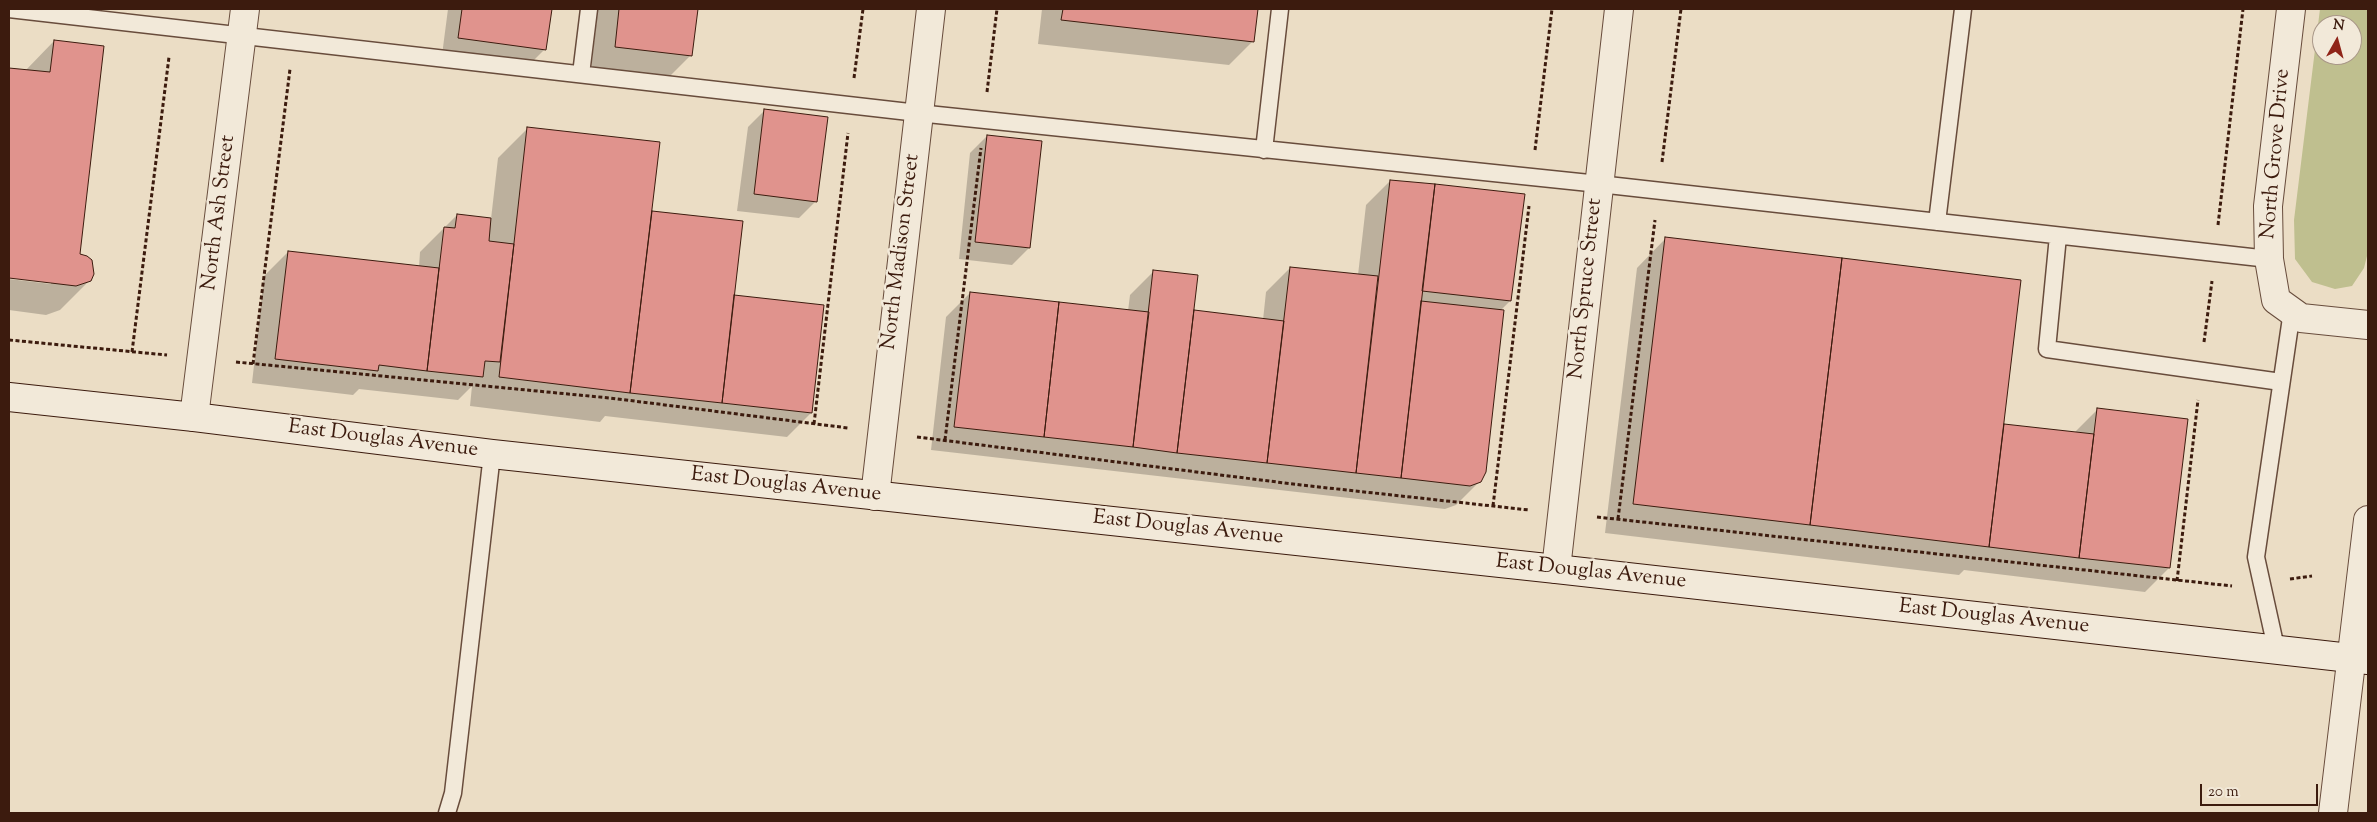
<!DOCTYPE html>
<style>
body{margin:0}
#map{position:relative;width:2377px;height:822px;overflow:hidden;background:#ebddc5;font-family:"Sorts Mill Goudy",serif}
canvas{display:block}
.frame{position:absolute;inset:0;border:10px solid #3c1b0e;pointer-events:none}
.north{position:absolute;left:2312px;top:15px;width:50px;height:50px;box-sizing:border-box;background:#f2e9d9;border:1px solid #a99788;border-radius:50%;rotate:7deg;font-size:14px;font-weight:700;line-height:20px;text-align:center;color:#3c1b0e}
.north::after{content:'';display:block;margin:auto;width:18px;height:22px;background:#8f2418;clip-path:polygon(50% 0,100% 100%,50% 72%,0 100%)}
.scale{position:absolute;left:2200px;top:784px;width:118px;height:22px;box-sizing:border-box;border:2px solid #3c1b0e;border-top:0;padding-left:6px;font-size:15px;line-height:18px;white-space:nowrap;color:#3c1b0e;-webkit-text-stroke:4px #f2e9d9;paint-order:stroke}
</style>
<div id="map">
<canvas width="2377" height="822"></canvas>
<div class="frame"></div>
<div class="north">N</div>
<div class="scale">20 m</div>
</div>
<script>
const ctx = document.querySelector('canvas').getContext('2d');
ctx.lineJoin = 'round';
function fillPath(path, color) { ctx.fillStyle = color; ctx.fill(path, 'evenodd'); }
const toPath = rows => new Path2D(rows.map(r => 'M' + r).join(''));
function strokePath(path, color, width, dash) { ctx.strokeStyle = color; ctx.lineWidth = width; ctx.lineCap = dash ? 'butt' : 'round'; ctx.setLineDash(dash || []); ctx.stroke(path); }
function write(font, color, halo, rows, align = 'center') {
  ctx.font = font + ' "Sorts Mill Goudy",serif'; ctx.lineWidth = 5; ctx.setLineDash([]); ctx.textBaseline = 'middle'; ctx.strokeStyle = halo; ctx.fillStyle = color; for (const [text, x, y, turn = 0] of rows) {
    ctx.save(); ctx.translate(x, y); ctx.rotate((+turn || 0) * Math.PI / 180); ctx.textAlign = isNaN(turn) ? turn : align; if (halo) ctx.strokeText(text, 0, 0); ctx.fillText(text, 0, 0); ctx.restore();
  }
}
const green = toPath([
 [2320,9,2368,9,2368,252,2364,268,2352,286,2335,289,2312,282,2295,259,2294,220],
 [2322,25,2352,25,2352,55,2322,55]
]);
const shadow = toPath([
 [448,9,551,9,545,49,528,66,442,55],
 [598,9,696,9,691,55,667,79,591,70],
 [1042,9,1256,9,1253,41,1229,65,1038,44],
 [54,41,78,255,90,280,60,310,46,315,9,310,9,279,51,284,51,282,9,277,9,69,25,71],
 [765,110,816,201,799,218,737,211,748,127],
 [528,128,650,214,652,212,733,296,811,413,787,437,605,416,600,422,470,406,472,386,458,400,359,389,353,395,252,383,264,276,288,252,419,267,420,252,457,215,491,219,498,158],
 [987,136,1029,248,1012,265,959,259,970,153],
 [1390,181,1510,301,1500,311,1480,481,1456,505,1445,509,931,450,946,317,970,293,1128,311,1130,295,1154,271,1192,312,1263,320,1266,292,1290,268,1358,275,1366,205],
 [1666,238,2002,425,2074,433,2097,410,2169,568,2145,592,1964,570,1959,575,1605,533,1637,268]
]);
const building = toPath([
 [462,9,552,9,546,50,458,38,462,9],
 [619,9,698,9,692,56,615,47,619,9],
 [1063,9,1258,9,1254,42,1061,20,1063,9],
 [54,40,104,46,80,254,87,256,92,260,94,274,91,281,76,286,9,278,9,68,50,72,54,40],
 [764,109,828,117,817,202,754,194,764,109],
 [527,127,660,142,630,393,499,377,527,127],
 [987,135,1042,141,1030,248,975,242,987,135],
 [1390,180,1435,184,1401,478,1356,473,1390,180],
 [1435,184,1525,194,1511,301,1422,291,1435,184],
 [652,211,743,221,722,403,630,393,652,211],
 [457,214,491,218,489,241,514,244,500,362,485,361,483,377,427,371,444,227,455,228,457,214],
 [1665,237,1842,258,1810,525,1633,504,1665,237],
 [288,251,439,268,427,371,379,365,378,371,275,359,288,251],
 [1842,258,2021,280,1989,547,1810,525,1842,258],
 [1290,267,1378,276,1356,473,1267,463,1290,267],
 [1153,270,1198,275,1177,453,1133,447,1153,270],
 [970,292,1059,302,1044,437,954,427,970,292],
 [734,295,824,305,812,413,722,403,734,295],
 [1421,301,1504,310,1486,472,1481,482,1470,486,1401,478,1421,301],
 [1059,302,1149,312,1133,447,1044,437,1059,302],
 [1194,310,1284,321,1267,463,1177,453,1194,310],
 [2097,408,2188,419,2170,568,2079,558,2097,408],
 [2004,424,2094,434,2079,558,1989,547,2004,424]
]);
const path = toPath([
 [854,78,863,9],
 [987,92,997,9],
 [1535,150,1552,9],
 [1662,162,1681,9],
 [2218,225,2243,9],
 [9,340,167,355],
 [2204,342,2212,281],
 [132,352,169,57],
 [236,362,610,398,848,428],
 [253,364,290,69],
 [814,424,848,133],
 [917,437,1301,485,1529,510],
 [945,440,981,148],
 [1493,506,1529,206],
 [1597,517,2232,586],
 [1618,519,1655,220],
 [2290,579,2312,576],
 [2177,581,2198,400]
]);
const service = toPath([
 [9,9,918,113,1599,184,2269,259],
 [581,74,589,9],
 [1264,150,1280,9],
 [1937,222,1963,9],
 [2058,236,2047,349,2281,382],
 [2276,648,2256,557,2292,311],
 [447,813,453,793,492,454]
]);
const minor = toPath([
 [2291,9,2268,206,2269,259,2276,300,2301,318,2368,325],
 [194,417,245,9],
 [875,496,931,9],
 [1556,569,1619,9]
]);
const tertiary = toPath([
 [2333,813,2368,520]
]);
const secondary = toPath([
 [9,397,194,417,492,454,1556,569,2368,660]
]);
const streetNames = [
 ["North Grove Drive",2277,154,-85],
 ["North Ash Street",220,213,-83],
 ["North Madison Street",902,252,-83],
 ["North Spruce Street",1587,289,-84],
 ["East Douglas Avenue",383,440,7],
 ["East Douglas Avenue",786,486,6],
 ["East Douglas Avenue",1188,529,6],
 ["East Douglas Avenue",1591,573,6],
 ["East Douglas Avenue",1994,618,6]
];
fillPath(green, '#bfbf8f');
fillPath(shadow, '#0003');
fillPath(building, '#e0938d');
strokePath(building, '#3c1b0e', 1);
strokePath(service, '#684c3c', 19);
strokePath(minor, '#684c3c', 30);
strokePath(tertiary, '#684c3c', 30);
strokePath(secondary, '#3c1b0e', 30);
strokePath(path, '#3c1b0e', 3, [4, 2.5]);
strokePath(service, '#f2e9d9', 16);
strokePath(minor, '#f2e9d9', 28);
strokePath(tertiary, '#f2e9d9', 28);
strokePath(secondary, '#f2e9d9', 28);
write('21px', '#3c1b0e', '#f2e9d9', streetNames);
</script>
